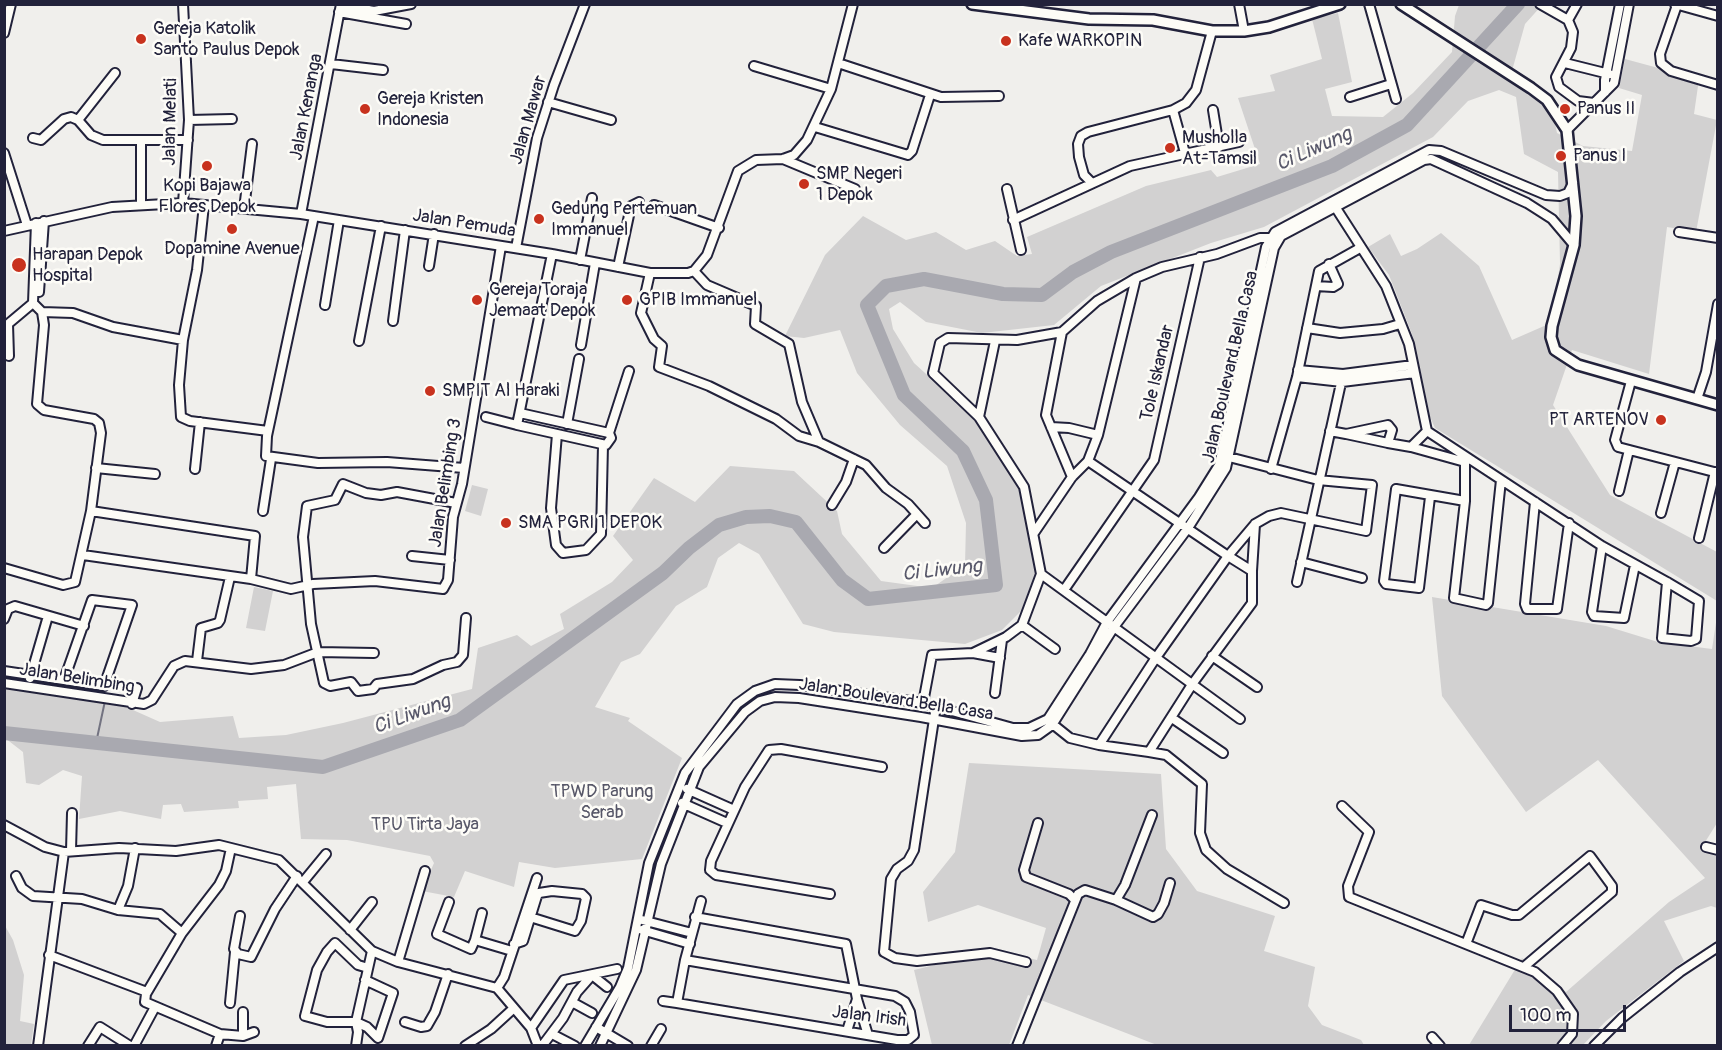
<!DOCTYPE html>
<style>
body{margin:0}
#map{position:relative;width:1722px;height:1050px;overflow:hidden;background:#f0efec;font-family:Pangolin,sans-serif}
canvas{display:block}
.frame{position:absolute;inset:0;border:6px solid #22223b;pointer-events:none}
.scale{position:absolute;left:1509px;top:1005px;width:117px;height:27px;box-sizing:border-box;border:3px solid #22223b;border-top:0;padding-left:8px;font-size:18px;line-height:21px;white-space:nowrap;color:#22223b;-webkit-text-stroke:4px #fdfcf7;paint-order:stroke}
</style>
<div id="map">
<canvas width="1722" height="1050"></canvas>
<div class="frame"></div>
<div class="scale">100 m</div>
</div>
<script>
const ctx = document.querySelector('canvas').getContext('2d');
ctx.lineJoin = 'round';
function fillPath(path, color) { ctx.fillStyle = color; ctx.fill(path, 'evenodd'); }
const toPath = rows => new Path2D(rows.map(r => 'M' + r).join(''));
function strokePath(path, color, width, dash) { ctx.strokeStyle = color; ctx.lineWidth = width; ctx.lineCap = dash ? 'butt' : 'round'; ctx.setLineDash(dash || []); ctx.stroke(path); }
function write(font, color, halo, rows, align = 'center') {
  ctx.font = font + ' Pangolin,sans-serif'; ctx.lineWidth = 5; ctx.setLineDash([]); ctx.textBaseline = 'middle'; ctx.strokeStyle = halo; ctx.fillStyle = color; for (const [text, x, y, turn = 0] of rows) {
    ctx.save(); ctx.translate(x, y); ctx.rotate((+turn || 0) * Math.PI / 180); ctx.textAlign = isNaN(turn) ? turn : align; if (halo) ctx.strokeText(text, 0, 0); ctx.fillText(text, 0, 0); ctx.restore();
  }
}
const green = toPath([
 [1543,4,1525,24,1510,78,1552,109,1557,133,1583,146,1632,151,1642,95,1619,88,1625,59,1699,79,1694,114,1717,120,1696,232,1667,227,1649,374,1572,350,1553,405,1610,495,1717,552,1717,601,1435,428,1426,408,1412,334,1389,275,1368,247,1390,234,1401,256,1417,249,1441,233,1479,266,1512,340,1551,323,1560,264,1558,172,1524,154,1516,97,1499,90,1468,101,1433,137,1264,227,1211,243,1101,286,1054,325,982,333,926,322,900,302,889,309,893,329,914,363,1000,441,1027,487,1037,580,1023,609,1002,630,965,644,834,632,803,624,759,554,739,543,718,558,707,587,676,606,640,654,621,662,595,707,630,718,628,721,682,758,642,859,555,868,519,862,514,887,465,871,454,897,422,891,434,863,430,856,347,840,301,839,296,784,267,787,268,799,238,801,239,808,184,812,181,804,163,805,161,819,120,811,79,819,82,776,63,770,39,785,26,783,23,752,5,738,4,681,97,694,160,722,233,716,239,738,286,735,343,723,472,689,478,648,517,635,531,646,564,629,560,614,612,582,633,560,613,536,654,478,695,502,730,466,794,471,837,511,842,534,881,581,932,588,965,565,966,523,947,466,900,425,857,373,840,330,804,338,785,336,825,255,863,216,906,240,936,232,966,250,995,241,1017,256,1032,254,1027,237,1146,186,1211,170,1217,177,1260,164,1238,98,1275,91,1270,75,1322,59,1312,19,1338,13,1352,82,1325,89,1332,116,1383,117,1413,93,1452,52,1455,16,1459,5],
 [472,485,488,489,481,516,465,511],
 [254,587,273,591,265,631,246,628],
 [1432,597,1606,626,1658,642,1712,649,1717,616,1717,823,1702,847,1717,853,1717,908,1711,906,1664,921,1684,961,1606,1021,1583,1045,1469,1045,1522,958,1566,992,1669,902,1705,878,1598,760,1526,812,1442,696],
 [969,763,1161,774,1166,849,1197,891,1275,916,1264,951,1315,967,1308,1006,1322,1025,1361,1040,1364,1045,1157,1045,1028,995,1009,1045,932,1045,914,970,996,950,1037,960,1046,928,978,905,928,922,923,892,955,852],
 [4,924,13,940,24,975,20,1021,34,1024,31,1045,5,1045]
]);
const stream = toPath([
 [96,743,105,701]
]);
const river = toPath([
 [4,733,323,767,460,720,663,573,689,548,719,525,746,517,770,516,796,522,842,580,868,599,996,585,986,500,963,451,904,395,867,305,886,286,924,279,1003,294,1042,295,1073,272,1111,252,1332,166,1407,125,1518,4]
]);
const minor = toPath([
 [1239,4,1244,31],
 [1369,4,1396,99],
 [1540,4,1568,20,1573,32,1571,48,1556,77,1559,87,1578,101,1594,103],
 [1675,4,1718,16],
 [341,5,374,11,411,4],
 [1677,5,1660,54,1661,63,1671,71,1718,85],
 [339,12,406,24],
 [1568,20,1577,4],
 [4,33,11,4],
 [838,63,941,97,999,96],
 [1565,63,1609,74],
 [331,64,383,70],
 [754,66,831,89],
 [1605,92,1605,80,1620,4],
 [1350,97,1391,84],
 [548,102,611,120],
 [1173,110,1185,153],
 [1213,110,1219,147],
 [78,120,115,73],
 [189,120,232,119],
 [815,127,908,155,912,151,930,95],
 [1567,130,1614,83,1629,4],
 [33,138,41,140,64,119,71,117,78,120,91,135,103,140,188,140],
 [4,153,27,225],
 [783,159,855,189],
 [1092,183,1084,175,1079,157,1078,144,1081,136,1088,132,1173,110,1186,103,1196,90,1212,31],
 [1007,189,1021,250],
 [141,203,141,140],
 [183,203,189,120,183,4],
 [654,205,719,228],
 [1334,205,1386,286,1409,344,1427,431,1602,546,1667,582,1699,601,1696,639,1691,641,1662,638,1667,582],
 [244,209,252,144],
 [301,214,341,4],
 [314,216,267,436,266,456,318,463,387,462,464,468],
 [1013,220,1130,166,1239,142],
 [4,231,112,207,183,203,301,214,552,254,650,273,688,273,694,271,707,255,738,171,756,160,783,159,794,155,807,140,831,89,853,4],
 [1679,232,1718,238],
 [516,248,537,138,554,85,585,4],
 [580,260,592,198],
 [429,266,434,234],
 [618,267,631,206,639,202],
 [694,271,707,285,756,306,755,324,789,344,802,402,819,442,866,465,886,488,908,504,925,523],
 [650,273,641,313,654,339,662,346,659,367,709,386,776,419,799,436,819,442],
 [1316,286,1333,287,1338,284,1329,264],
 [39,292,44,221],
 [325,305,339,220],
 [42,312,73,313,113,327,183,340,197,270,204,205],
 [393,321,405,230],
 [1307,328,1340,333,1383,329,1400,324],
 [1062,332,1046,415,1072,477],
 [183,340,179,385,181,417,190,421,268,431],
 [359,341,381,226],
 [581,345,595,263],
 [9,356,8,324,33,303],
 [1298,370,1343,374,1413,365],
 [1297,377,1342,382,1415,373],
 [1631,381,1615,440,1618,447,1718,473],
 [1697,399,1706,372,1718,304],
 [520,413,609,433],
 [486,417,517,425,552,254],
 [979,417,995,341],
 [567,424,579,359],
 [517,425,606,445,611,438,609,433,629,371],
 [1051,427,1069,428,1098,435],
 [1330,431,1346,434,1388,425,1392,430,1388,443,1346,434],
 [1427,431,1411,447,1465,462],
 [557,434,551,508,556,545,563,553,586,550,601,534,603,445],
 [1388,443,1411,447],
 [1465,457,1465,501,1454,598,1486,605,1488,603,1501,480],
 [96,468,155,474],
 [195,469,200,422],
 [1271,469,1297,377,1319,271,1360,248],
 [1619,491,1629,450],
 [1430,497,1419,588,1386,584,1384,581,1396,489,1465,501],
 [1535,502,1525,604,1527,609,1557,609,1569,523],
 [456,503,397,492,381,495,366,493,343,484,335,500,307,506,303,537,311,624,324,683,330,686,351,682,358,691,373,689,377,684,413,679,443,665,457,662,463,655,466,618],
 [832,505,846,482,854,459],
 [91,511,255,536,251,579],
 [263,511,271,459],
 [1661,513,1675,462],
 [1034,533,1072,477,1088,461,1098,435,1136,278],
 [1699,538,1715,472],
 [1602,546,1592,612,1594,616,1624,618,1635,565],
 [884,548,917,514],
 [83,555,251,579,291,589,313,584,375,581,443,589,448,580,453,517,462,484,501,246],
 [412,556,450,560],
 [1301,562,1362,578],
 [4,568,63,585,75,582,91,511,101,433,99,423,94,419,44,410,37,404,44,325,42,312,33,303,36,223],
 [1252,571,1255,524],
 [1041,574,1240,719],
 [1297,582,1343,374],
 [1064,590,1154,460,1200,257],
 [4,619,8,609,15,606,84,626],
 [1022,625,1055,649],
 [973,653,1000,658],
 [1212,656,1257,687],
 [197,661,201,628,218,623,220,620,230,577],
 [4,671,104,686,132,605,92,600,64,680],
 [30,678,48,616],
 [4,683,144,704,152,700,174,666,185,661,251,669,284,665,318,652,374,653],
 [995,693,1002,640],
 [923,703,932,655,973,653,1006,637,1022,625,1041,574,1024,487,979,417,933,373,940,343,948,338,1017,340,1062,332,1097,301,1136,278,1162,267,1217,254,1260,238,1273,238],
 [132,704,137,688],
 [936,706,914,850,908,861,897,869,891,879,884,952,895,958,917,961,990,953,1026,962],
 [1172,718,1223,753],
 [1050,722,1070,738,1099,745,1155,659,1228,556,1088,461],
 [1099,745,1149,752,1193,683,1252,603,1252,571,1228,556,1255,524,1269,516,1281,513,1366,531,1372,485,1318,480,1225,456],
 [1149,752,1166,755,1202,784,1200,833,1206,850,1227,869,1284,903],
 [687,789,734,810],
 [682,803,727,823],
 [1342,806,1369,832,1348,886,1349,897,1535,972,1557,991,1573,1014,1572,1034,1562,1046],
 [1038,823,1024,870,1026,877,1069,894,1074,899],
 [4,825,45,847,64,852,119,848,176,851,219,845,279,860,372,951,398,962,497,988,504,977,537,878],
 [1706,847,1718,850],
 [71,851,72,813],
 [16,876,22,888,33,896,82,899,118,910,160,914,182,933,219,885,226,871,231,848],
 [303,882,326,854],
 [830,894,716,875,710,870,711,861,745,787,769,750,781,749,882,767],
 [1116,900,1125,885,1152,815],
 [449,902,437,934,471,949,475,940],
 [118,910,128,886,135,848],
 [482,913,475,940,512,951],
 [240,916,234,949,238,954,251,957,275,909,297,876],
 [695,917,846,944,857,999,868,1035],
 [642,920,692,933],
 [350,930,372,902],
 [642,930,690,944],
 [182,933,146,994,145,1002,220,1034,243,1036,254,1032],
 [514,944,523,941,537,896,539,893,552,891,582,894,586,898,581,921,575,931,530,917],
 [1466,944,1481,905,1512,915,1519,915,1590,856,1612,886,1612,892,1525,966],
 [49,955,147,992],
 [685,960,895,996,905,1002,910,1012,914,1035,908,1040,897,1040,677,1003,685,960,701,901],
 [398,962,425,871],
 [365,980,393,993,378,1038,367,1027,356,1022,327,1022,305,1016,317,970,327,952,335,943,358,965,368,968],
 [497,988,531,1028,538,1046],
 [663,1001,677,1003],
 [572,1002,592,1013],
 [230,1003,235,952],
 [243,1012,243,1036],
 [405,1022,421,1027,427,1026,435,1012,448,974],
 [596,1027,628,1046],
 [531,1028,564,980,617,969],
 [847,1031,857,999],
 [552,1034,575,1046],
 [1432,1037,1440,1046],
 [38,1046,64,852],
 [88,1046,100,1027,130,1046],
 [134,1046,155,1007],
 [216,1046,220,1034],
 [356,1046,358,1032,356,1022,372,951],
 [465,1046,491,1029,514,1008],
 [542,1046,563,1018,577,992,592,975,607,987],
 [585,1046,620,987,628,968,649,863,685,773,737,704,755,691,775,684,800,685,923,703,1013,728,1029,728,1048,719,1090,654,1107,622,1199,497,1219,465,1266,247,1275,232,1429,150,1441,151,1546,195,1560,196,1568,193,1573,183],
 [600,1046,636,970,661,864,699,767,745,712,760,701,775,697,799,698,921,717,1022,736,1038,735,1052,725,1114,627,1188,528,1226,468,1274,248,1281,236,1424,160,1431,159,1527,203,1552,219,1574,245],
 [651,1046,661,1029],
 [1017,1046,1078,894,1085,890,1116,900,1153,917,1158,914,1164,903,1170,883],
 [1594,1046,1622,1018,1680,972,1718,947]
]);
const major = toPath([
 [972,4,1089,19,1153,20,1212,31,1244,31,1269,27,1340,4],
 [1401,4,1531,88,1547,100,1567,130,1576,216,1574,245,1552,326,1551,337,1555,350,1578,365,1718,405]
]);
const markers = [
 [141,39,6,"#c8321e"],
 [1006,41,6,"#c8321e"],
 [365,109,6,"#c8321e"],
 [1565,109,6,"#c8321e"],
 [1170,148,6,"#c8321e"],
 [1561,156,6,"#c8321e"],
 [207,166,6,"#c8321e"],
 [804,184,6,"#c8321e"],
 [539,219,6,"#c8321e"],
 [232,229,6,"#c8321e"],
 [19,265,8,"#c8321e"],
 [477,300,6,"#c8321e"],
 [627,300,6,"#c8321e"],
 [430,391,6,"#c8321e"],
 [1661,420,6,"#c8321e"],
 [506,523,6,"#c8321e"]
];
const poiNames = [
 ["Gereja Katolik",153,29],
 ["Santo Paulus Depok",153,50],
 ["Kafe WARKOPIN",1018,41],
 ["Gereja Kristen",377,99],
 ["Indonesia",377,120],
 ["Panus II",1577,109],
 ["Musholla",1182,138],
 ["At-Tamsil",1182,159],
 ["Panus I",1573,156],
 ["SMP Negeri",816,174],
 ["1 Depok",816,195],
 ["Kopi Bajawa",207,186,"center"],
 ["Flores Depok",207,207,"center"],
 ["Gedung Pertemuan",551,209],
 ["Immanuel",551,230],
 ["Dopamine Avenue",232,249,"center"],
 ["Harapan Depok",32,255],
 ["Hospital",32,276],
 ["Gereja Toraja",489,290],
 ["Jemaat Depok",489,311],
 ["GPIB Immanuel",639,300],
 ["SMPIT Al Haraki",442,391],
 ["PT ARTENOV",1649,420,"right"],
 ["SMA PGRI 1 DEPOK",518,523]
];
const streetNames = [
 ["Jalan Kenanga",307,107,-79],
 ["Jalan Mawar",529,120,-74],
 ["Jalan Melati",171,122,-89],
 ["Jalan Pemuda",464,224,9],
 ["Jalan Boulevard Bella Casa",1231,367,-77],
 ["Tole Iskandar",1158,373,-77],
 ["Jalan Belimbing 3",446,483,-81],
 ["Jalan Belimbing",77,679,9],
 ["Jalan Boulevard Bella Casa",896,700,9],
 ["Jalan Irish",869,1017,7]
];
const parkNames = [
 ["TPWD Parung",602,792],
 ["Serab",602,813],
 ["TPU Tirta Jaya",425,825]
];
const waterNames = [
 ["Ci Liwung",1314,150,-24],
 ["Ci Liwung",942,571,-6],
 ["Ci Liwung",412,715,-20]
];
fillPath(green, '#d2d1d1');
strokePath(stream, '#737381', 2);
strokePath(river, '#a9a9b0', 14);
strokePath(minor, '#22223b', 12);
strokePath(major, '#22223b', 14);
strokePath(minor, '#fdfcf7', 8);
strokePath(major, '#fdfcf7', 9);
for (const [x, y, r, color] of markers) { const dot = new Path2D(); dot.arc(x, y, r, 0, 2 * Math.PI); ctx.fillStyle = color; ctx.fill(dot); strokePath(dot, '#fdfcf7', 2); }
write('18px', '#22223b', '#fdfcf7', poiNames, 'left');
write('18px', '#22223b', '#fdfcf7', streetNames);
write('18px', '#575768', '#fdfcf7', parkNames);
write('italic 20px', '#58586a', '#fdfcf7', waterNames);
</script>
